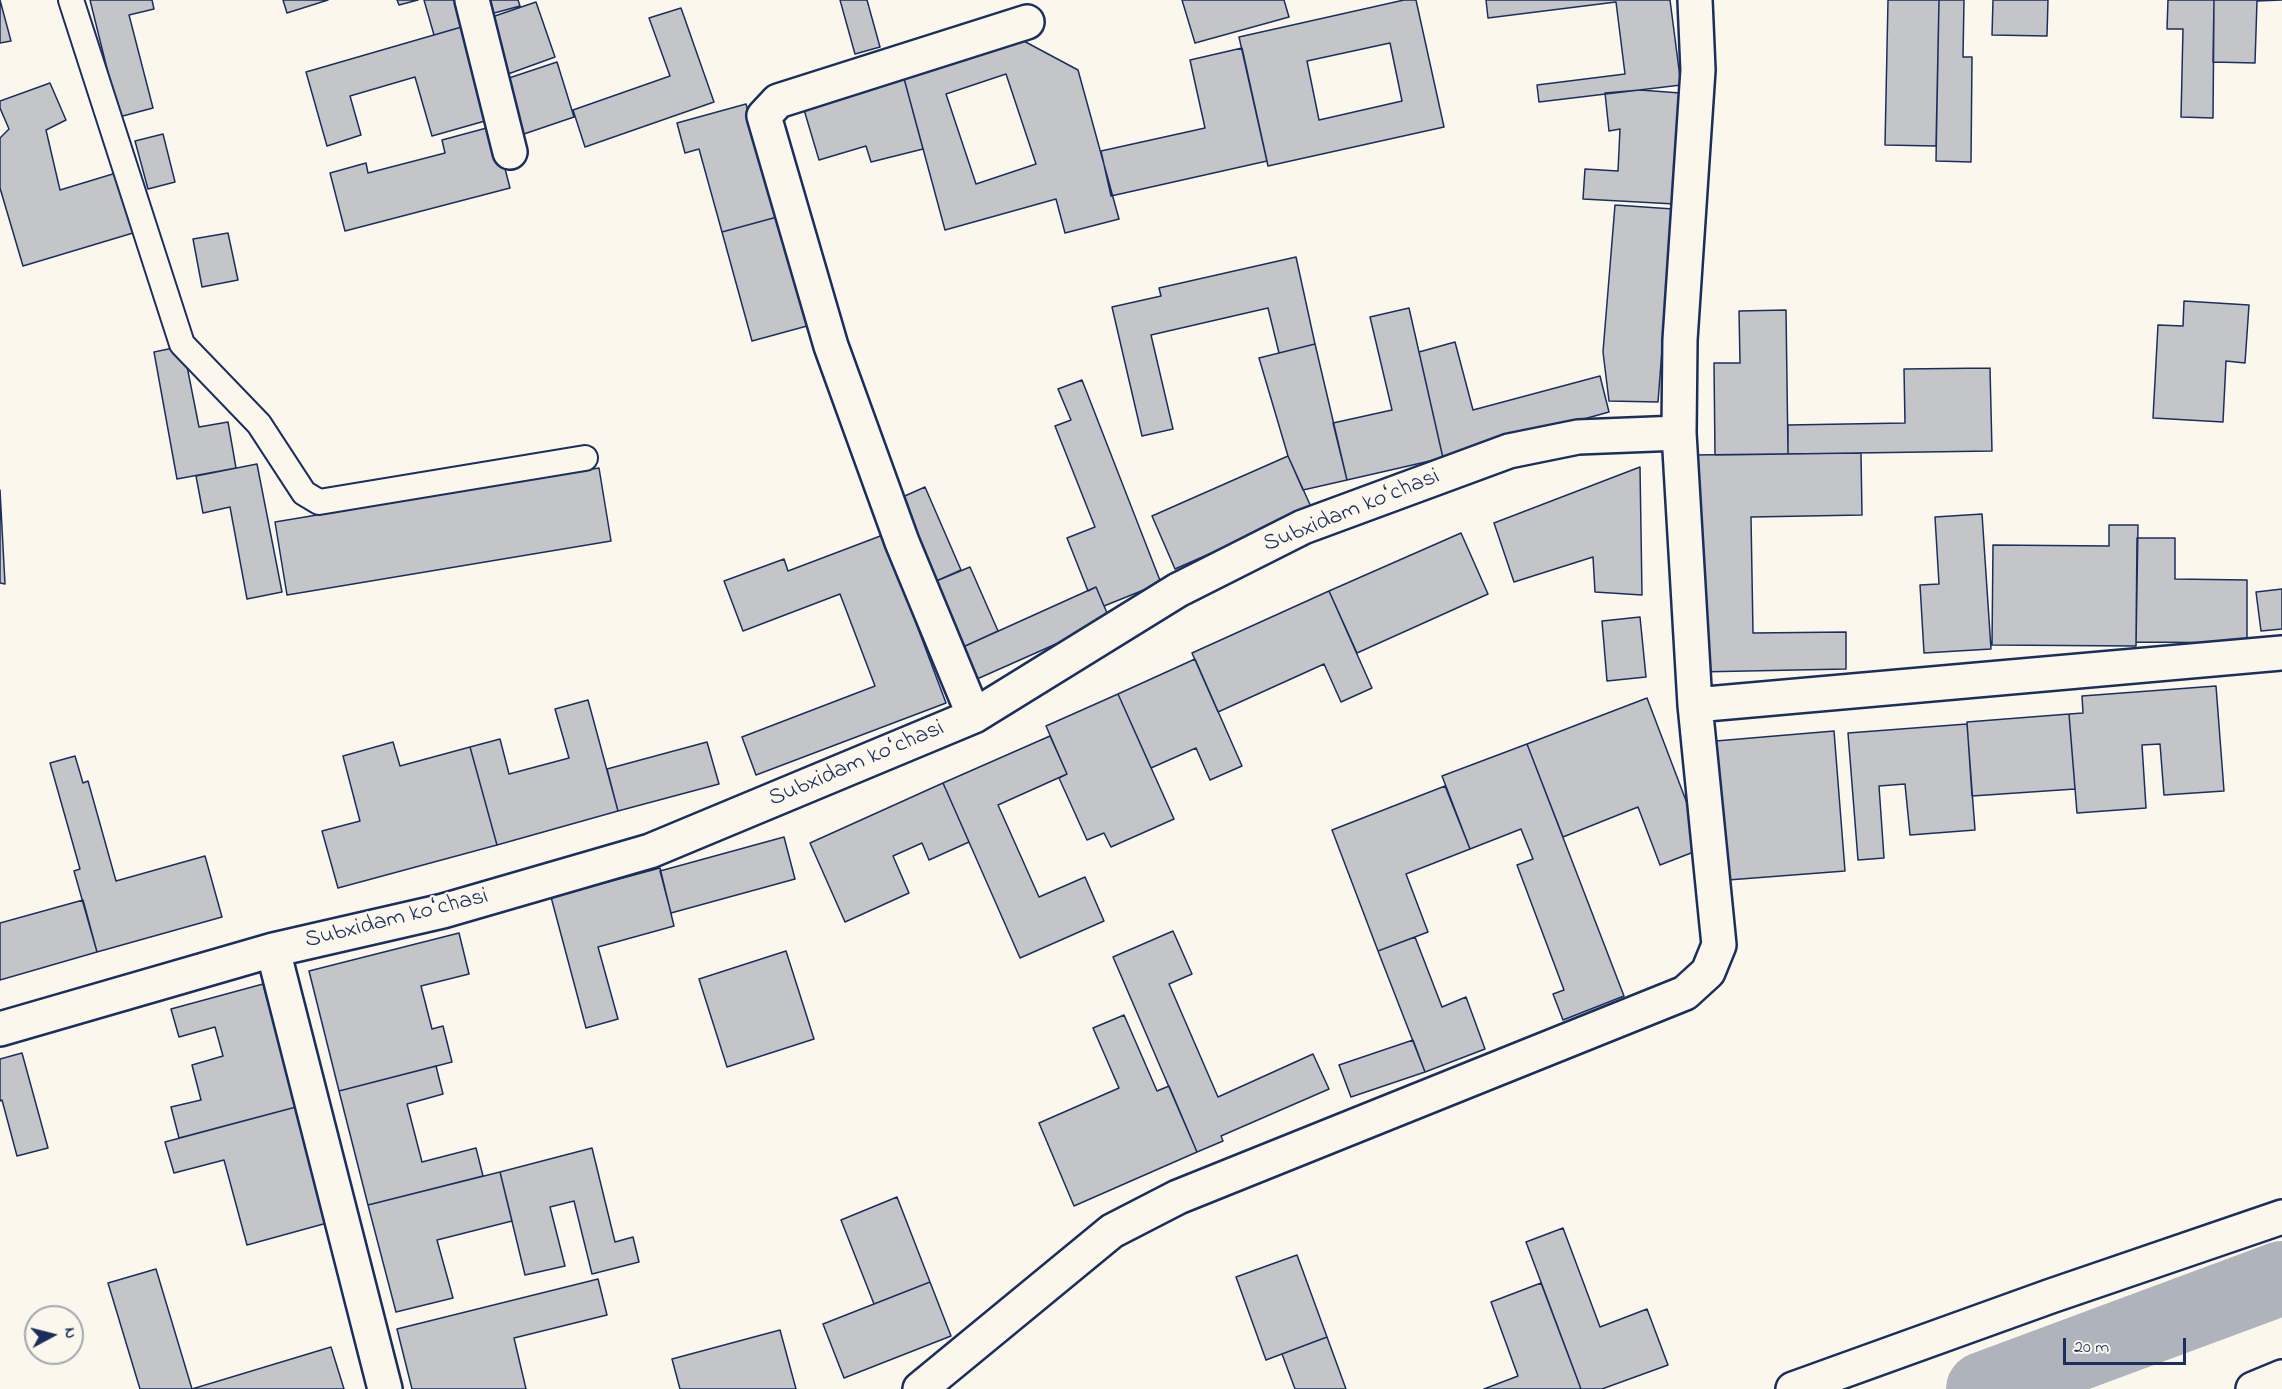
<!DOCTYPE html>
<meta charset="utf-8">
<style>
body{margin:0}
#map{position:relative;width:2282px;height:1389px;overflow:hidden;background:#fbf7ec;font-family:"Indie Flower",sans-serif}
canvas{display:block}
.north{position:absolute;left:24px;top:1305px;width:60px;height:60px;box-sizing:border-box;background:#fbf7ec;border:2px solid #a1a7b3;border-radius:50%;rotate:83deg;font-size:16px;font-weight:700;line-height:24px;text-align:center;color:#1b2f5e}
.north::after{content:'';display:block;margin:auto;width:21px;height:27px;background:#1b2f5e;clip-path:polygon(50% 0,100% 100%,50% 72%,0 100%)}
.scale{position:absolute;left:2063px;top:1338px;width:123px;height:27px;box-sizing:border-box;border:3px solid #1b2f5e;border-top:0;padding-left:8px;font-size:18px;line-height:21px;white-space:nowrap;color:#1b2f5e;-webkit-text-stroke:4px #fbf7ec;paint-order:stroke}
</style>
<div id="map">
<canvas width="2282" height="1389"></canvas>
<div class="north">N</div>
<div class="scale">20 m</div>
</div>
<script>
const ctx = document.querySelector('canvas').getContext('2d');
ctx.lineJoin = 'round';
const toPath = rows => new Path2D(rows.map(r => 'M' + r).join(''));
function strokePath(path, color, width, dash) { ctx.strokeStyle = color; ctx.lineWidth = width; ctx.lineCap = dash ? 'butt' : 'round'; ctx.setLineDash(dash || []); ctx.stroke(path); }
function fillPath(path, color) { ctx.fillStyle = color; ctx.fill(path, 'evenodd'); }
function write(font, color, halo, rows, align = 'center') {
  ctx.font = font + ' "Indie Flower",sans-serif'; ctx.lineWidth = 4.5; ctx.setLineDash([]); ctx.textBaseline = 'middle'; ctx.strokeStyle = halo; ctx.fillStyle = color; for (const [text, x, y, turn = 0] of rows) {
    ctx.save(); ctx.translate(x, y); ctx.rotate((+turn || 0) * Math.PI / 180); ctx.textAlign = isNaN(turn) ? turn : align; if (halo) ctx.strokeText(text, 0, 0); ctx.fillText(text, 0, 0); ctx.restore();
  }
}
const river = toPath([
 [1983,1389,2282,1278]
]);
const building = toPath([
 [0,0,11,41,0,43,0,0],
 [90,0,152,0,154,9,129,15,153,108,119,117,90,0],
 [283,0,328,0,287,13,283,0],
 [397,0,418,0,399,5,397,0],
 [424,0,457,0,465,26,434,35,424,0],
 [483,0,518,0,520,6,487,15,483,0],
 [840,0,867,0,880,47,855,54,840,0],
 [1182,0,1284,0,1289,17,1195,43,1182,0],
 [1404,0,1416,0,1444,127,1268,166,1239,37,1404,0],
 [1390,43,1402,101,1319,120,1307,61,1390,43],
 [1486,0,1670,0,1681,85,1539,102,1537,85,1625,74,1616,2,1488,18,1486,0],
 [1888,0,1939,0,1936,146,1885,145,1888,0],
 [1939,0,1964,0,1963,57,1972,57,1971,162,1936,161,1939,0],
 [1993,0,2048,0,2047,36,1992,35,1993,0],
 [2168,0,2214,0,2213,118,2181,117,2183,29,2167,29,2168,0],
 [2214,0,2282,0,2257,1,2255,63,2213,62,2214,0],
 [536,2,555,57,508,74,489,18,536,2],
 [681,8,714,102,585,147,573,110,670,76,649,18,681,8],
 [465,26,492,119,432,136,415,77,350,96,361,135,327,146,306,72,465,26],
 [1020,39,1078,70,1119,219,1065,233,1056,199,945,230,902,71,1020,39],
 [1006,74,1036,164,976,184,946,94,1006,74],
 [1242,48,1267,161,1111,196,1101,151,1205,128,1190,60,1242,48],
 [557,62,574,117,521,135,503,80,557,62],
 [902,71,923,149,871,162,866,146,819,160,802,103,902,71],
 [50,83,66,120,46,130,60,190,116,173,133,233,23,266,0,188,0,138,9,129,0,108,0,101,50,83],
 [1640,90,1680,93,1675,204,1583,199,1585,169,1618,171,1620,129,1609,131,1605,93,1640,90],
 [746,104,777,217,722,232,699,149,685,153,677,123,746,104],
 [494,126,510,188,345,231,330,173,366,163,368,173,445,153,442,140,494,126],
 [163,134,175,182,148,189,135,141,163,134],
 [1615,205,1673,209,1658,402,1609,401,1603,352,1615,205],
 [777,217,807,326,752,341,722,232,777,217],
 [228,233,238,280,202,287,193,239,228,233],
 [1296,257,1315,344,1279,353,1268,308,1151,335,1173,429,1142,436,1112,307,1161,296,1159,288,1296,257],
 [2184,301,2249,305,2245,363,2226,361,2223,422,2153,418,2158,325,2183,326,2184,301],
 [1409,308,1443,458,1347,480,1333,423,1392,410,1370,317,1409,308],
 [1786,310,1788,454,1715,455,1714,363,1740,363,1739,311,1786,310],
 [1455,342,1473,410,1600,376,1609,412,1443,458,1419,352,1455,342],
 [1315,344,1347,480,1303,490,1288,456,1259,358,1315,344],
 [183,346,199,427,228,422,236,468,177,479,154,352,183,346],
 [1990,368,1992,451,1788,454,1788,425,1905,423,1904,369,1990,368],
 [1082,380,1161,583,1104,606,1096,587,1088,591,1067,538,1095,527,1055,426,1071,420,1058,389,1082,380],
 [1861,453,1862,515,1751,517,1753,633,1846,632,1846,669,1697,672,1693,455,1861,453],
 [1288,456,1312,509,1175,569,1152,516,1288,456],
 [257,464,282,592,247,599,230,507,203,513,196,476,257,464],
 [1640,467,1642,595,1595,592,1593,557,1514,582,1494,523,1640,467],
 [599,468,611,541,287,595,275,522,599,468],
 [925,487,961,570,934,582,898,499,925,487],
 [0,490,5,584,0,583,0,490],
 [1982,514,1991,649,1924,653,1920,585,1939,584,1935,517,1982,514],
 [2109,525,2138,525,2136,646,1992,645,1993,545,2109,546,2109,525],
 [1461,533,1488,594,1357,653,1329,591,1461,533],
 [883,535,946,703,756,775,742,737,875,686,840,594,743,631,724,581,784,559,788,571,883,535],
 [2137,538,2175,538,2175,579,2247,580,2247,643,2136,642,2137,538],
 [970,567,998,631,963,647,934,582,970,567],
 [1096,587,1110,620,977,679,963,647,1096,587],
 [2282,589,2282,629,2261,631,2256,592,2282,589],
 [1329,591,1372,688,1341,702,1324,664,1218,712,1192,653,1329,591],
 [1640,617,1646,677,1607,681,1602,621,1640,617],
 [1195,659,1242,766,1210,780,1196,748,1151,768,1118,694,1195,659],
 [2216,686,2224,791,2164,795,2160,744,2142,745,2146,808,2077,813,2069,714,2083,713,2082,696,2216,686],
 [1118,694,1174,819,1111,847,1104,833,1087,840,1059,778,1067,774,1046,726,1118,694],
 [1647,698,1704,848,1660,865,1638,807,1563,837,1527,744,1647,698],
 [588,700,618,811,497,845,470,747,500,739,509,774,569,758,555,709,588,700],
 [2069,714,2075,789,1972,796,1967,722,2069,714],
 [1967,724,1975,830,1910,835,1905,784,1879,786,1884,858,1858,860,1848,733,1967,724],
 [1834,731,1845,871,1715,881,1704,742,1834,731],
 [1050,736,1067,774,998,805,1039,897,1085,877,1104,921,1020,958,943,783,1050,736],
 [393,742,400,766,470,747,497,845,338,888,322,831,360,821,343,756,393,742],
 [707,742,719,784,618,811,607,769,707,742],
 [1527,744,1624,996,1563,1020,1553,994,1564,990,1517,865,1533,859,1521,829,1470,849,1442,776,1527,744],
 [75,756,83,783,88,781,116,881,205,856,222,917,97,952,74,871,80,869,50,763,75,756],
 [943,783,969,842,929,860,922,843,893,856,909,893,845,922,810,843,943,783],
 [1445,786,1470,849,1406,874,1428,932,1378,951,1332,830,1445,786],
 [784,837,795,879,671,913,660,871,784,837],
 [660,868,674,926,598,947,618,1019,586,1028,551,897,660,868],
 [83,900,97,952,0,980,0,923,83,900],
 [1173,931,1192,974,1169,984,1218,1097,1313,1054,1329,1089,1221,1136,1223,1141,1197,1152,1113,957,1173,931],
 [459,933,469,974,421,986,432,1029,443,1026,452,1062,339,1091,309,971,459,933],
 [1415,937,1442,1007,1466,997,1485,1049,1425,1072,1378,951,1415,937],
 [786,951,814,1039,727,1067,699,979,786,951],
 [263,984,296,1107,179,1138,171,1107,201,1100,192,1065,223,1056,215,1027,179,1037,171,1009,263,984],
 [1124,1015,1157,1091,1169,1086,1197,1152,1074,1206,1039,1123,1119,1088,1093,1028,1124,1015],
 [1413,1040,1425,1072,1351,1097,1339,1065,1413,1040],
 [22,1053,48,1148,17,1156,2,1100,0,1101,0,1059,22,1053],
 [436,1066,443,1094,407,1104,422,1162,476,1148,483,1176,368,1205,339,1091,436,1066],
 [296,1107,327,1223,247,1245,224,1160,174,1173,165,1142,296,1107],
 [592,1148,615,1242,633,1237,639,1262,592,1274,574,1201,550,1207,565,1266,525,1275,500,1172,592,1148],
 [500,1172,512,1221,437,1240,453,1298,396,1312,368,1205,500,1172],
 [897,1197,930,1282,874,1304,841,1220,897,1197],
 [1563,1228,1600,1327,1647,1309,1668,1365,1602,1389,1581,1389,1526,1242,1563,1228],
 [1297,1255,1327,1337,1266,1360,1236,1277,1297,1255],
 [156,1269,192,1389,140,1389,108,1283,156,1269],
 [598,1279,607,1315,514,1338,526,1389,412,1389,397,1329,598,1279],
 [930,1282,951,1336,844,1378,823,1324,930,1282],
 [1541,1283,1581,1389,1484,1389,1518,1376,1491,1302,1541,1283],
 [780,1330,796,1389,680,1389,672,1359,780,1330],
 [1327,1337,1346,1389,1295,1389,1282,1354,1327,1337],
 [331,1347,344,1389,191,1389,192,1389,331,1347]
]);
const service = toPath([
 [71,0,182,344,259,424,304,493,319,502,585,458]
]);
const minor = toPath([
 [472,0,510,152],
 [1695,705,2282,653],
 [974,716,902,542,831,346,764,116,778,101,1027,22],
 [273,950,385,1389],
 [0,1029,273,950,443,911,650,851,974,716,1178,590,1303,527,1509,451,1578,437,1679,433],
 [920,1389,1112,1231,1178,1197,1685,993,1708,972,1719,945,1695,705,1679,433,1680,340,1698,70,1695,0],
 [1793,1389,2051,1296,2282,1217],
 [2253,1389,2282,1377]
]);
const streetNames = [
 ["Subxidam koʻchasi",1352,512,-22],
 ["Subxidam koʻchasi",857,765,-23],
 ["Subxidam koʻchasi",397,920,-14]
];
strokePath(river, '#afb3bb', 74);
fillPath(building, '#c3c5c9');
strokePath(building, '#1b2f5e', 1.5);
strokePath(service, '#1b2f5e', 28);
strokePath(minor, '#1b2f5e', 38);
strokePath(service, '#fbf7ec', 24);
strokePath(minor, '#fbf7ec', 33);
write('24px', '#1b2f5e', '#fbf7ec', streetNames);
</script>
